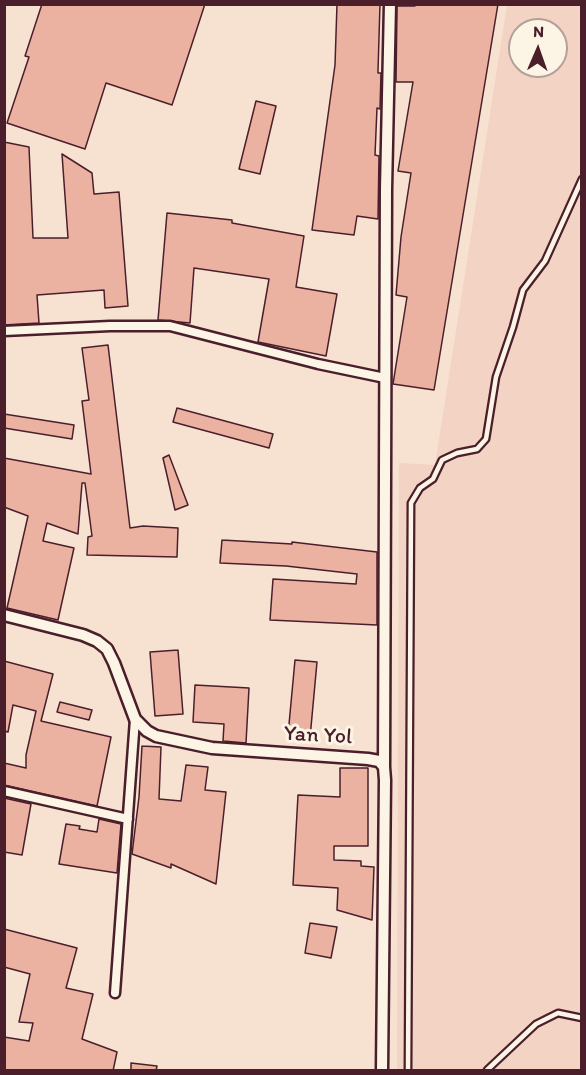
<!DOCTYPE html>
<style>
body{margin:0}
#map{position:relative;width:586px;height:1075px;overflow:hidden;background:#f7e1d1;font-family:Itim,sans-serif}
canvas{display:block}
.frame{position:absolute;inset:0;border:6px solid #4a1f2b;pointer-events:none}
.north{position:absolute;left:508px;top:18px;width:60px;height:60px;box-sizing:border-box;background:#fcf5e5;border:2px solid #b59f9b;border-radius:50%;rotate:2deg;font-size:16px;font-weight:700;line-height:24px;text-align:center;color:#4a1f2b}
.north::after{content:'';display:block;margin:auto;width:21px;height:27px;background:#4a1f2b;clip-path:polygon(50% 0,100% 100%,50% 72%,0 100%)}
</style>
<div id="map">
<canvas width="586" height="1075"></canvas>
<div class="frame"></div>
<div class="north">N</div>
</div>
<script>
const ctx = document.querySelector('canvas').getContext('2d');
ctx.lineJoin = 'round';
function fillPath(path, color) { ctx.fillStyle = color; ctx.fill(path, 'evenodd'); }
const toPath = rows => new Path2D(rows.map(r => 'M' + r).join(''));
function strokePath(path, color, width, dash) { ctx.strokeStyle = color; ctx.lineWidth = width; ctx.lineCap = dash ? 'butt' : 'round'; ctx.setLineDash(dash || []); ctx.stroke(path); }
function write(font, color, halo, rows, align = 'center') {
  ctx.font = font + ' Itim,sans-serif'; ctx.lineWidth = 6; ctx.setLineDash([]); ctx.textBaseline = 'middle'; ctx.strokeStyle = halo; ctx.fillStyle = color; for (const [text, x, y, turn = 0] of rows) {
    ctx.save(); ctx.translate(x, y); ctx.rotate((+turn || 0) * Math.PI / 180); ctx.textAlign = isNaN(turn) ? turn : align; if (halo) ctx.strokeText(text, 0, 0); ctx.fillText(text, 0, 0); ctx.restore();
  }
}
const built = toPath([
 [507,5,581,5,581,1070,397,1070,399,463,435,465],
 [520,30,556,30,556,66,520,66]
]);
const building = toPath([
 [42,4,205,4,172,105,106,83,85,149,7,123,29,57,25,56,42,4],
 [337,4,380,4,378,71,378,73,381,73,380,109,377,108,375,155,379,156,378,219,357,216,354,235,312,230,335,65,337,4],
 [416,4,498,4,434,390,393,384,407,297,396,295,401,237,411,173,398,171,413,82,396,82,397,6,415,6,416,4],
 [256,101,276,106,260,174,239,169,256,101],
 [4,142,29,147,33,238,68,238,62,154,92,173,94,194,119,192,128,306,105,308,104,290,37,295,39,323,4,325,4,142],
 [167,213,232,220,232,223,304,236,296,287,337,294,326,356,258,342,269,279,194,268,190,323,158,320,167,213],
 [108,345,130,528,143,526,178,528,177,557,87,555,88,537,92,536,85,483,82,483,78,534,47,523,43,541,74,548,58,620,7,608,28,516,4,507,4,458,91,474,82,401,89,400,82,348,108,345],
 [177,408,273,434,269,448,173,422,177,408],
 [4,414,74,425,72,439,4,428,4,414],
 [169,455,188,505,175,510,163,458,169,455],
 [222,540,292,544,292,542,377,552,377,625,270,620,273,579,356,584,357,574,286,566,220,563,222,540],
 [178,650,183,714,155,716,150,652,178,650],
 [295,660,317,662,310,738,288,735,295,660],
 [4,661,53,674,41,721,111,737,97,806,4,785,4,763,26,768,26,755,36,711,13,705,8,732,4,731,4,661],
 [195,685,249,688,246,743,223,741,224,724,193,722,195,685],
 [60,702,92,710,89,720,57,712,60,702],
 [142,746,161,747,159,799,181,801,186,765,208,767,205,790,226,792,216,884,171,864,171,868,132,854,139,797,142,746],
 [340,768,368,768,368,846,334,846,334,860,361,861,361,866,374,867,372,920,337,910,338,888,293,885,298,795,340,797,340,768],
 [4,798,31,804,22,855,4,852,4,798],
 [99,819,121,824,117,873,59,864,66,824,80,826,79,829,97,832,99,819],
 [310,923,337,927,331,958,305,953,310,923],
 [4,929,77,948,66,988,93,994,82,1039,117,1052,113,1071,4,1071,4,1037,29,1041,33,1023,19,1022,30,974,4,967,4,929],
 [131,1063,157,1066,156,1071,131,1071,131,1063]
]);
const service = toPath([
 [408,1070,411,503,420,488,433,479,442,460,457,453,477,449,486,439,496,377,513,327,523,290,545,261,582,179],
 [487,1070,536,1024,558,1013,582,1018]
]);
const minor = toPath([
 [4,331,110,326,170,326,318,364,385,378],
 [4,791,128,819],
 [115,993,135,719]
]);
const tertiary = toPath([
 [4,615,83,635,97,641,107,649,114,663,135,719,147,731,156,736,212,748,368,759,379,761,384,767,385,780,382,1070],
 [384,767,386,189,390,4]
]);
const streetNames = [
 ["Yan Yol",318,736,3]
];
fillPath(built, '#f3d3c3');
fillPath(building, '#ebb2a2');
strokePath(building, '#4a1f2b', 1.5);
strokePath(service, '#4a1f2b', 9);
strokePath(minor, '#4a1f2b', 13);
strokePath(tertiary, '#4a1f2b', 15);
strokePath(service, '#fcf5e5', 4.5);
strokePath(minor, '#fcf5e5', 8);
strokePath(tertiary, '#fcf5e5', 10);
write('22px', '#4a1f2b', '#fcf5e5', streetNames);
</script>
